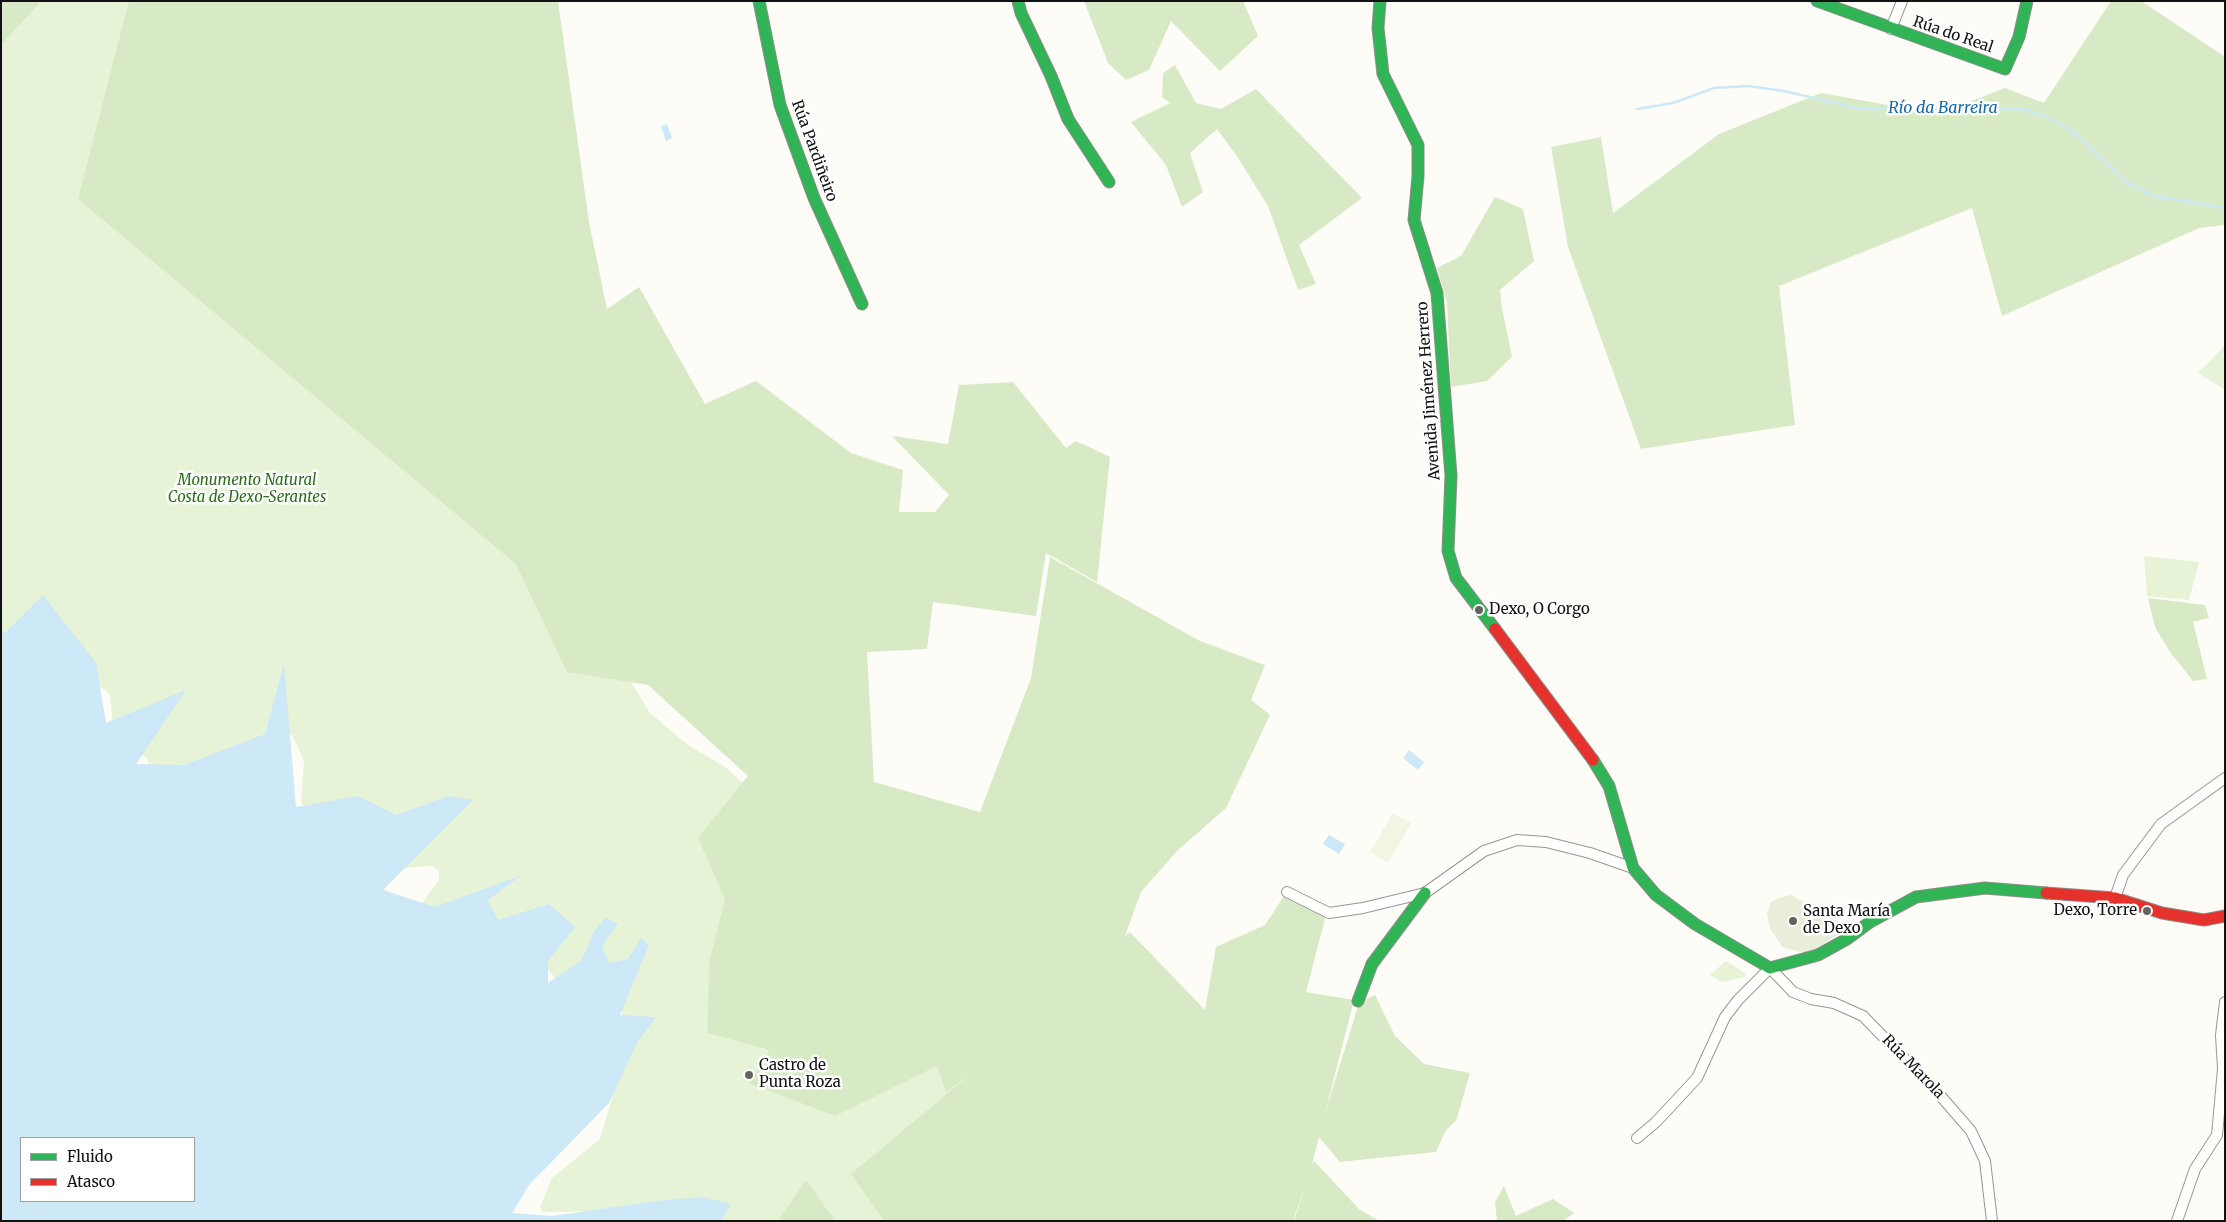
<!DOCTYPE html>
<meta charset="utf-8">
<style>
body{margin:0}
#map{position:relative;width:2226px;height:1222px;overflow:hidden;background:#fdfcf7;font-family:Merriweather,serif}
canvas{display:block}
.frame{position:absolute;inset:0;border:2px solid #111;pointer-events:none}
.legend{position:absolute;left:20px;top:1137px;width:175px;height:65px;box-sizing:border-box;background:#fff;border:1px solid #a0a0a0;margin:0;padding:6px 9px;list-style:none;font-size:15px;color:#111}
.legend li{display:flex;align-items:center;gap:10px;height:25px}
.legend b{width:25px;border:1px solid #a0a0a0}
</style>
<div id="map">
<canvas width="2226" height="1222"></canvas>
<div class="frame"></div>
<ul class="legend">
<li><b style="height:6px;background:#30b455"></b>Fluido</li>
<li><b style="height:6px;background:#e5322d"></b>Atasco</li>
</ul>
</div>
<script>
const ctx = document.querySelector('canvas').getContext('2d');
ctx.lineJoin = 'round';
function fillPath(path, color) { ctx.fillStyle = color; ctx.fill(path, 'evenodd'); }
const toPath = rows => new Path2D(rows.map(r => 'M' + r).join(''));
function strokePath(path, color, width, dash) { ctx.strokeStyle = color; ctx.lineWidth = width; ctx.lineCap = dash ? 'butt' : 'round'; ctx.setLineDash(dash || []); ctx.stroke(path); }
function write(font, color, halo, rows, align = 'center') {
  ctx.font = font + ' Merriweather,serif'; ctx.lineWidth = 5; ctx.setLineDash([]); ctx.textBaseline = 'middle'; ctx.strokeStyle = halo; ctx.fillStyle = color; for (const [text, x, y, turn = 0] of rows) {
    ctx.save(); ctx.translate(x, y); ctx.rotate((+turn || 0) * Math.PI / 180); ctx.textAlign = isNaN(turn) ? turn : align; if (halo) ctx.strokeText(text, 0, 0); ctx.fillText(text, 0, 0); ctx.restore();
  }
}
const green = toPath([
 [1,1,211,1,650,713,688,745,725,767,767,805,1174,1221,691,1221,609,1211,542,1212,540,1207,552,1178,600,1139,618,1077,627,1026,619,1006,555,978,546,967,491,924,411,918,439,880,439,871,432,866,390,869,305,814,301,801,304,761,292,735,290,734,249,772,150,766,146,757,131,751,113,725,110,696,107,691,1,635],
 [2225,345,2225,390,2198,373],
 [2144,556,2199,562,2189,600,2147,596],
 [1726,961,1745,973,1745,977,1722,982,1710,975]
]);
const forest = toPath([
 [1,1,41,1,1,45],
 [129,1,558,1,589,222,607,309,639,287,705,404,756,381,851,453,903,470,899,512,935,512,949,495,892,436,948,444,959,385,1013,382,1066,448,1076,441,1110,457,1097,582,1046,553,1036,616,933,602,927,649,867,652,874,782,980,812,1031,678,1050,557,1200,641,1265,665,1251,700,1270,715,1226,808,1178,850,1141,892,1125,936,1130,932,1205,1010,1216,947,1265,925,1284,896,1326,915,1306,992,1354,1000,1325,1113,1359,1003,1375,995,1395,1036,1424,1064,1470,1073,1456,1121,1446,1130,1436,1152,1340,1162,1319,1137,1312,1165,1314,1161,1360,1210,1380,1221,1294,1221,1308,1178,1293,1221,884,1221,851,1174,972,1073,946,1092,937,1066,835,1116,749,1083,770,1050,707,1033,710,959,725,899,698,838,748,776,648,685,567,672,516,564,78,199],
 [1084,1,1243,1,1258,36,1220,71,1171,21,1149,70,1126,80,1108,63],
 [2111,1,2141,1,2225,57,2225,225,2199,228,2002,316,1972,208,1779,286,1795,425,1641,449,1568,247,1551,147,1601,137,1613,213,1719,134,1821,93,1938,114,2005,88,2044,103],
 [1175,65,1196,103,1221,109,1256,89,1362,198,1299,245,1316,284,1298,290,1268,206,1238,158,1217,129,1190,153,1203,192,1182,207,1166,165,1131,122,1170,103,1162,97,1163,73],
 [1495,197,1523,209,1534,261,1500,290,1502,308,1512,357,1487,381,1451,387,1447,303,1437,268,1461,256],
 [2148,598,2205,605,2209,618,2193,622,2207,679,2193,681,2170,652,2155,627],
 [806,1180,825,1207,836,1221,778,1221],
 [1504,1186,1516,1216,1553,1199,1574,1213,1563,1221,1497,1221,1495,1202]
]);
const cemetery = toPath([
 [1791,895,1849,927,1808,954,1782,947,1770,928,1767,914,1771,902,1781,897]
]);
const pitch = toPath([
 [1393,813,1411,823,1388,863,1370,852]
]);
const water = toPath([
 [667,124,672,138,666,141,661,126],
 [43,595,96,663,106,723,186,690,136,764,184,765,265,734,284,664,296,807,358,796,396,815,449,796,473,800,383,890,435,907,522,875,488,900,498,920,549,904,575,927,548,961,548,983,582,960,593,933,605,918,618,924,602,946,609,963,628,959,641,938,649,945,620,1015,656,1017,637,1043,609,1103,529,1185,512,1213,552,1216,664,1200,703,1197,731,1204,721,1221,1,1221,1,632,6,632],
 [194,1138,194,1201,21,1201,21,1138],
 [1409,750,1424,762,1418,770,1403,758],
 [1329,835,1345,844,1339,854,1323,844]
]);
const stream = toPath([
 [1637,109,1673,103,1714,88,1749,86,1784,91,1857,108,2021,109,2045,116,2072,131,2127,183,2154,196,2225,208]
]);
const street = toPath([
 [1891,29,1902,1],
 [1287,892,1329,913,1363,908,1425,893,1484,851,1517,840,1546,842,1590,853,1633,868],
 [2115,898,2123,875,2161,824,2225,778],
 [1637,1138,1656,1122,1697,1078,1725,1017,1738,1000,1770,968,1793,992,1811,999,1834,1003,1863,1016,1938,1093,1971,1131,1985,1161,1992,1221],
 [2177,1221,2195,1169,2217,1135,2223,1069,2221,1035,2225,1002]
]);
const fast = toPath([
 [759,1,780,105,814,198,862,304],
 [1018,1,1021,13,1051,76,1068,119,1109,182],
 [1380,1,1378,28,1383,74,1418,145,1418,176,1414,220,1437,293,1451,476,1448,551,1456,578,1495,629],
 [1817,1,2005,69,2019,37,2027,1],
 [1593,760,1609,786,1633,868,1656,895,1695,924,1770,968,1818,955,1847,939,1870,922,1916,897,1985,888,2046,893],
 [1358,1001,1372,964,1425,893]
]);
const jam = toPath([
 [1495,629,1593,760],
 [2046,893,2115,898,2162,913,2204,920,2225,916]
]);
const markers = [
 [1479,610,5,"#646362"],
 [2147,911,5,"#646362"],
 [1793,921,5,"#646362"],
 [749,1075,5,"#646362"]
];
const streetNames = [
 ["Rúa do Real",1953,35,19],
 ["Rúa Pardiñeiro",814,151,70],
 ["Avenida Jiménez Herrero",1429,391,-94],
 ["Rúa Marola",1913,1067,46]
];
const parkNames = [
 ["Monumento Natural",247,481],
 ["Costa de Dexo-Serantes",247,498]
];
const poiNames = [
 ["Dexo, O Corgo",1489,610],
 ["Dexo, Torre",2137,911,"right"],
 ["Santa María",1803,912],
 ["de Dexo",1803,929],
 ["Castro de",759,1066],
 ["Punta Roza",759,1083]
];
const waterNames = [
 ["Río da Barreira",1943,108]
];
fillPath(green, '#e7f3d7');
fillPath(forest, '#d8eac5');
fillPath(cemetery, '#e9eedb');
fillPath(pitch, '#f0f6e1');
fillPath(water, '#cde8f7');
strokePath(stream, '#cde8f7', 2.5);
strokePath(street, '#979795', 12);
strokePath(fast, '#8e8d8b', 13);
strokePath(jam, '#8e8d8b', 13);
strokePath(street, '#fffffe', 10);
strokePath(fast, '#30b455', 11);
strokePath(jam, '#e5322d', 11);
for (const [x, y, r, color] of markers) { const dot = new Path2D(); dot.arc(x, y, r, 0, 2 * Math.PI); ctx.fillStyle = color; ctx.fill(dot); strokePath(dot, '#fff', 2); }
write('15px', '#111', '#fff', streetNames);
write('italic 15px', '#2f6b1f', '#fff', parkNames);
write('15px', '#111', '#fff', poiNames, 'left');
write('italic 16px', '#1768a6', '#fff', waterNames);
</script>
